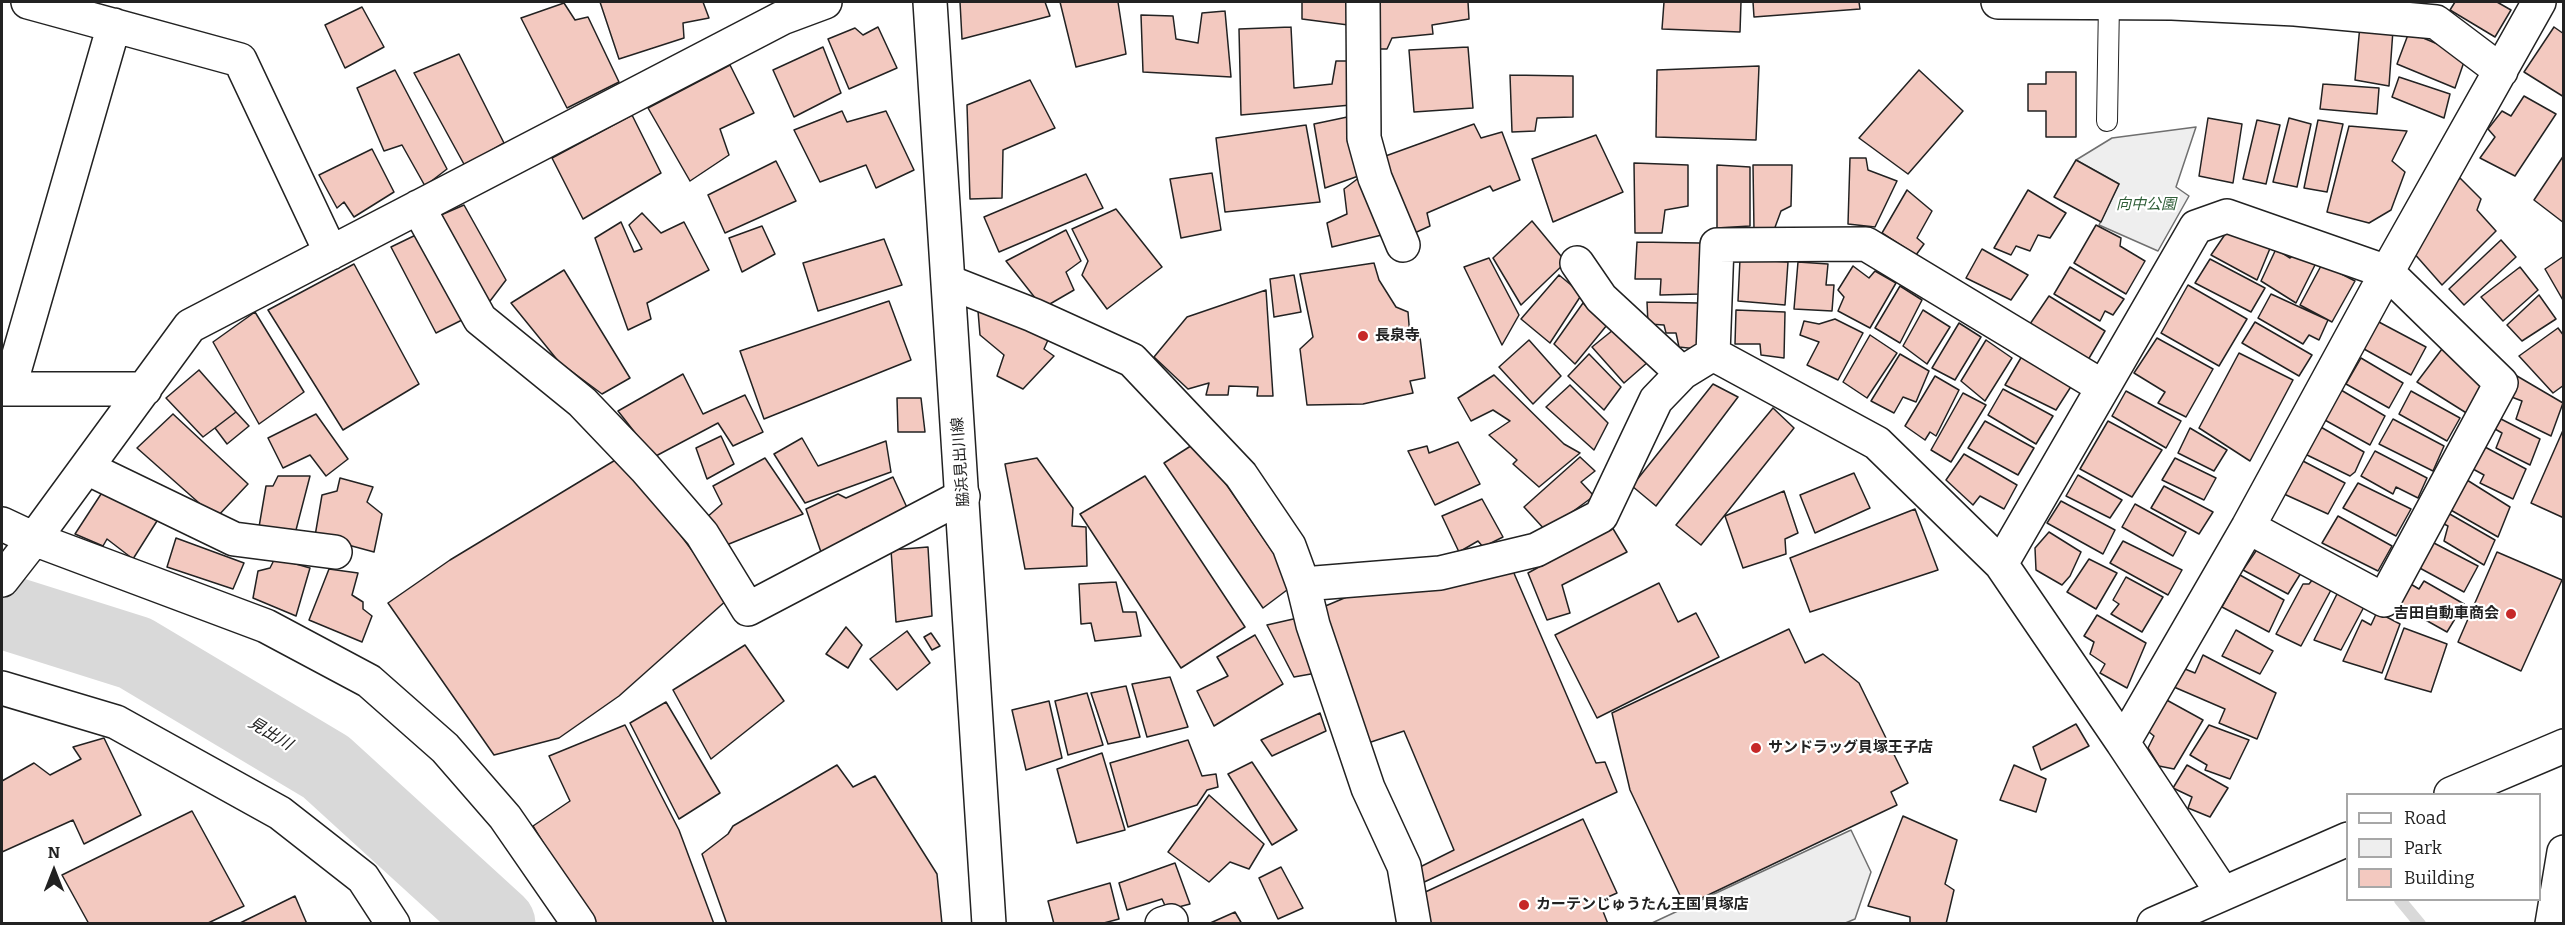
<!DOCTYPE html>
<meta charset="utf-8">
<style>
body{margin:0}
#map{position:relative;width:2565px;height:925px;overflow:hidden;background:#fff;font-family:Bitter,serif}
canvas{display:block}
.frame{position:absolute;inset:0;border:3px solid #222;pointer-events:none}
.legend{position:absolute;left:2346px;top:793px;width:195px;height:108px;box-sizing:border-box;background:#fff;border:2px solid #a7a7a7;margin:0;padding:8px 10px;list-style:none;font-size:18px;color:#222}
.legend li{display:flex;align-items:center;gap:12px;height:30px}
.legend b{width:30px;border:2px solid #a7a7a7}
.north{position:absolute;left:24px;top:841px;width:60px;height:60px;-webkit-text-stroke:4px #fff;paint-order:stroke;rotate:0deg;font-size:16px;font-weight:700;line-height:24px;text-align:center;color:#222}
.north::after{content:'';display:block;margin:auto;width:21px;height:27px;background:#222;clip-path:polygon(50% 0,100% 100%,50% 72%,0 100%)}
</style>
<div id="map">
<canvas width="2565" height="925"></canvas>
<div class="frame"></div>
<ul class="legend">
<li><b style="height:8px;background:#fff"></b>Road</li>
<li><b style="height:16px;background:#eee"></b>Park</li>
<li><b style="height:16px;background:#f3c9c0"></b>Building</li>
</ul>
<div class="north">N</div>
</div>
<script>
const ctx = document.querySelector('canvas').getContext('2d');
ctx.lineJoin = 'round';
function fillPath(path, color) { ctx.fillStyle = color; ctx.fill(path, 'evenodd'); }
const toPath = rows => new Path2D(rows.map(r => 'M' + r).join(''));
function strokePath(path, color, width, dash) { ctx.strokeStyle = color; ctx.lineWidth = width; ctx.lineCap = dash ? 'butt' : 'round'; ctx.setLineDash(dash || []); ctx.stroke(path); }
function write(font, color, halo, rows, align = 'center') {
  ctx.font = font + ' Bitter,"Noto Sans JP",serif'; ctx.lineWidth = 4.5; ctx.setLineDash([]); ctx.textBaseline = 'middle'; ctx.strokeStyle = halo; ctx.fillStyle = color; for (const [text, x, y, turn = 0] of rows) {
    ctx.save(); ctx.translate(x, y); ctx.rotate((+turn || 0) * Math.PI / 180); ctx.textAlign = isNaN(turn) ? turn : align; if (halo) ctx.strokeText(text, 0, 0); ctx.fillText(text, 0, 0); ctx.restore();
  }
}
const green = toPath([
 [2196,127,2176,187,2189,196,2158,251,2099,225,2119,184,2076,160,2112,138,2196,127]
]);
const parking = toPath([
 [1851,830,1871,872,1855,919,1843,924,1652,923,1851,830]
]);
const stream = toPath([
 [2400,900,2420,924]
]);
const river = toPath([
 [2,611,135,653,326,767,498,924]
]);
const building = toPath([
 [600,2,703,2,709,18,683,23,684,38,619,59,600,2],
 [960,2,1045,2,1050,16,962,39,960,2],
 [1060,2,1118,2,1126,54,1076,67,1060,2],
 [1302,2,1355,2,1356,26,1302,19,1302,2],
 [1375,2,1468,2,1469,19,1432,25,1433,34,1392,38,1387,49,1373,49,1375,2],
 [1664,2,1741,2,1740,32,1662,29,1664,2],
 [1753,2,1859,2,1860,9,1754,17,1753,2],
 [2455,2,2497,2,2511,10,2495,37,2450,10,2455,2],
 [564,3,575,20,588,17,619,82,567,108,521,18,564,3],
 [362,7,384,47,345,68,325,25,362,7],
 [1225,11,1231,77,1143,72,1141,15,1173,16,1176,39,1198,43,1202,13,1225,11],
 [2360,25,2393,30,2389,86,2355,80,2360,25],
 [878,27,897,68,849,89,828,39,855,28,863,35,878,27],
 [1291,27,1294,88,1332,84,1336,61,1354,61,1351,105,1241,115,1239,29,1291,27],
 [2554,27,2564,34,2564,97,2524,72,2554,27],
 [2409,32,2466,56,2455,88,2397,64,2409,32],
 [823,47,841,93,794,117,773,70,823,47],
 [1468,47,1473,108,1414,112,1409,50,1468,47],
 [459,54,504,143,465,166,414,73,459,54],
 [730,65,754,113,720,129,729,155,690,181,648,108,730,65],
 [1759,66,1756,140,1656,137,1657,70,1759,66],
 [395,70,447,169,425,186,402,145,384,151,357,88,395,70],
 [1919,70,1963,111,1908,174,1859,138,1919,70],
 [2046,72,2076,72,2076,137,2046,137,2046,111,2028,111,2028,84,2046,84,2046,72],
 [1510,75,1573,76,1573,117,1537,118,1535,131,1512,132,1510,75],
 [2399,77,2450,94,2444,118,2392,97,2399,77],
 [1030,80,1055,128,1003,150,1002,198,970,199,967,105,1030,80],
 [2323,84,2379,88,2377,114,2320,109,2323,84],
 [2524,96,2556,114,2515,176,2480,158,2495,137,2488,129,2502,111,2511,116,2524,96],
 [842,111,847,122,886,111,914,170,876,188,866,165,820,182,794,130,842,111],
 [632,115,661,173,583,219,552,158,632,115],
 [1352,116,1364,174,1325,188,1314,124,1352,116],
 [2208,118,2242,124,2233,183,2199,176,2208,118],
 [2289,118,2311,124,2297,187,2273,182,2289,118],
 [2257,120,2280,125,2266,184,2243,179,2257,120],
 [2318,120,2343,124,2327,192,2304,188,2318,120],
 [1474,124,1481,138,1502,132,1520,180,1493,191,1490,186,1427,213,1430,226,1410,235,1380,158,1474,124],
 [1306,125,1320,202,1225,212,1216,138,1306,125],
 [2349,126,2407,131,2392,161,2405,172,2391,210,2369,223,2327,212,2349,126],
 [1596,135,1623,192,1553,222,1532,159,1596,135],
 [372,149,394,192,354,217,344,202,337,208,319,175,372,149],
 [2564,155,2564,223,2534,200,2564,155],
 [1850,158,1866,158,1868,170,1897,181,1875,227,1848,224,1850,158],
 [2076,160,2119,184,2101,222,2054,197,2076,160],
 [776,161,796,201,725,233,708,195,776,161],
 [1634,163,1688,165,1688,206,1665,210,1662,233,1635,233,1634,163],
 [1717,165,1750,167,1750,226,1717,228,1717,165],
 [1753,165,1792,165,1791,206,1781,211,1774,230,1754,230,1753,165],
 [1212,173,1221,230,1181,238,1170,179,1212,173],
 [1086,174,1103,208,999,252,984,217,1086,174],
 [1364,174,1386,234,1332,247,1327,223,1347,214,1344,189,1364,174],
 [2460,178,2481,199,2477,210,2496,231,2442,285,2412,251,2449,189,2460,178],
 [1907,190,1932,211,1917,238,1924,244,1916,255,1882,233,1907,190],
 [2028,190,2066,213,2050,238,2038,235,2030,251,2016,246,2011,255,1994,248,2028,190],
 [464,205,506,280,484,309,434,218,464,205],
 [1116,209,1162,267,1107,309,1082,275,1088,261,1072,229,1116,209],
 [642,213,661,233,684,222,709,270,647,303,651,319,628,330,595,238,621,222,634,252,642,249,629,225,642,213],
 [1532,221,1566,262,1521,305,1493,258,1532,221],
 [2096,225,2121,238,2120,246,2145,261,2126,294,2074,263,2096,225],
 [762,226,775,254,742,272,729,238,762,226],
 [1066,230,1081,261,1066,272,1074,290,1043,308,1006,261,1066,230],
 [424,231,472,315,436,333,391,247,424,231],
 [2226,233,2271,246,2257,280,2211,255,2226,233],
 [884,239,902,285,818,311,803,263,884,239],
 [2501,240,2516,257,2464,305,2449,289,2501,240],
 [1637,242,1700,243,1699,294,1660,295,1661,279,1635,279,1637,242],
 [1982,249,2028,275,2011,300,1966,278,1982,249],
 [2276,249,2290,258,2296,253,2316,263,2296,303,2261,281,2276,249],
 [2564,256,2564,302,2545,269,2564,256],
 [1489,258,1519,315,1502,345,1464,267,1489,258],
 [1740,259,1788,262,1785,305,1738,301,1740,259],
 [2210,259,2265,288,2251,312,2195,283,2210,259],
 [1798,262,1828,264,1826,285,1834,285,1832,311,1794,309,1798,262],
 [1374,263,1379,280,1396,307,1408,312,1410,337,1420,337,1425,378,1410,381,1413,393,1363,404,1307,405,1300,349,1313,337,1300,274,1374,263],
 [354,264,419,384,343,430,268,310,354,264],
 [2322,264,2355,281,2332,322,2300,305,2322,264],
 [1853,266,1869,278,1875,271,1896,283,1870,328,1838,311,1844,297,1838,290,1853,266],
 [2070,267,2124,299,2113,315,2105,311,2100,321,2054,294,2070,267],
 [2520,267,2538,290,2503,321,2481,297,2520,267],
 [564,270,630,378,602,394,559,362,511,303,564,270],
 [1294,275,1301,312,1274,317,1270,279,1294,275],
 [1559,275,1582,294,1550,343,1521,319,1559,275],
 [2188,285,2247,319,2219,366,2161,333,2188,285],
 [1900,286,1922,300,1900,343,1875,328,1900,286],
 [1266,290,1273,396,1257,396,1258,387,1229,386,1228,395,1206,395,1209,383,1188,389,1154,357,1187,317,1266,290],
 [2271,294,2328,320,2319,340,2309,335,2303,344,2258,318,2271,294],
 [2539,295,2556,319,2522,341,2507,325,2539,295],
 [2049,296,2105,331,2088,360,2030,324,2049,296],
 [977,299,1052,331,1044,349,1054,356,1023,389,997,376,1004,355,980,335,977,299],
 [889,301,911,360,764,419,740,351,889,301],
 [1647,302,1698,303,1697,349,1679,347,1676,333,1666,333,1664,325,1648,324,1647,302],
 [1583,303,1607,325,1575,364,1554,344,1583,303],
 [1736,310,1785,312,1784,358,1761,355,1760,344,1735,344,1736,310],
 [1923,310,1950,327,1927,364,1903,346,1923,310],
 [255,312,304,392,259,424,213,342,255,312],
 [1835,319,1863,333,1838,380,1807,365,1819,342,1800,335,1804,321,1819,324,1835,319],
 [2377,321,2426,347,2411,375,2364,349,2377,321],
 [2255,322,2312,355,2299,376,2242,343,2255,322],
 [1959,323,1981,337,1955,380,1932,368,1959,323],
 [2558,328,2564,336,2564,385,2553,393,2519,356,2558,328],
 [1613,330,1648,362,1624,383,1592,347,1613,330],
 [1870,335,1897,353,1867,398,1843,382,1870,335],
 [2157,338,2213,369,2186,417,2158,403,2165,392,2134,373,2157,338],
 [1529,340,1561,376,1533,404,1499,367,1529,340],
 [1986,340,2012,358,1985,401,1961,381,1986,340],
 [2442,349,2466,362,2465,371,2483,380,2468,414,2417,382,2442,349],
 [2239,353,2293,380,2250,461,2199,428,2239,353],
 [1589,354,1621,387,1604,410,1568,376,1589,354],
 [1900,354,1929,371,1916,402,1903,397,1894,413,1871,401,1900,354],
 [2022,356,2072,385,2056,410,2005,385,2022,356],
 [2361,358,2403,383,2389,408,2346,384,2361,358],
 [199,370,236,412,203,437,166,398,199,370],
 [683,374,703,414,745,395,763,432,733,446,718,423,654,457,618,411,683,374],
 [1494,375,1564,444,1580,453,1539,487,1513,464,1517,460,1489,435,1510,421,1493,410,1471,421,1458,398,1494,375],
 [1935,376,1959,390,1936,436,1930,432,1925,440,1905,426,1935,376],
 [2517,376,2563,403,2551,436,2516,419,2522,401,2509,396,2517,376],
 [1713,384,1738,397,1656,506,1632,486,1713,384],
 [1570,385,1608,423,1594,450,1546,407,1570,385],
 [2003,389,2053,416,2036,444,1988,415,2003,389],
 [2341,390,2385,416,2370,445,2323,419,2341,390],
 [2126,391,2181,421,2166,448,2112,416,2126,391],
 [2411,391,2460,418,2447,441,2399,414,2411,391],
 [1963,393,1986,405,1951,462,1931,450,1963,393],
 [897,398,921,398,925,432,898,432,897,398],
 [1773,408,1794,428,1701,545,1676,525,1773,408],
 [236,412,249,426,227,444,215,428,236,412],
 [173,414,248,484,216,518,137,448,173,414],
 [316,414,348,459,326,476,310,455,283,468,268,438,316,414],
 [2393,419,2444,446,2433,471,2379,444,2393,419],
 [2501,419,2540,439,2530,465,2496,448,2502,433,2495,429,2501,419],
 [1985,421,2034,448,2018,475,1968,448,1985,421],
 [2108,421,2162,450,2132,497,2080,469,2108,421],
 [2319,426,2364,452,2355,472,2350,476,2303,453,2319,426],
 [2190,428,2227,450,2214,471,2178,453,2190,428],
 [2564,428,2564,518,2531,503,2564,428],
 [721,436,734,464,707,479,696,448,721,436],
 [802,438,818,466,886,441,891,472,805,503,774,454,802,438],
 [1197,442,1295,584,1263,608,1164,463,1197,442],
 [1458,442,1480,484,1435,505,1408,451,1427,446,1429,453,1458,442],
 [2485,447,2526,469,2513,499,2480,483,2484,475,2473,469,2485,447],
 [2375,451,2427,478,2418,498,2396,487,2393,494,2361,476,2375,451],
 [1964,454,2017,485,2004,509,1980,496,1973,505,1946,480,1964,454],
 [622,456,728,599,619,696,559,738,494,755,388,603,450,560,622,456],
 [1580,457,1595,471,1581,482,1594,496,1546,531,1524,507,1580,457],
 [765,458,803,514,724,546,706,518,722,504,713,486,765,458],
 [1037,458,1073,508,1072,526,1086,527,1087,566,1025,569,1005,464,1037,458],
 [2175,458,2216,478,2204,500,2162,480,2175,458],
 [2301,460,2345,483,2328,514,2284,494,2301,460],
 [1854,473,1870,508,1815,533,1800,495,1854,473],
 [2078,475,2122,500,2110,518,2066,496,2078,475],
 [278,476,310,476,296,530,259,527,266,486,273,486,278,476],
 [1145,476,1245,627,1181,668,1080,514,1145,476],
 [893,477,909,512,863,529,858,536,822,555,806,509,838,494,846,498,893,477],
 [340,478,373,487,367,502,382,514,374,552,315,536,322,495,337,491,340,478],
 [2467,480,2510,507,2498,537,2449,509,2467,480],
 [2358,483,2411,509,2396,536,2343,508,2358,483],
 [2164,486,2213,512,2199,534,2151,508,2164,486],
 [103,491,157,521,133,559,107,539,103,546,75,534,103,491],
 [1784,491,1798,533,1785,539,1786,554,1743,568,1725,516,1784,491],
 [1482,499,1503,537,1483,547,1478,541,1459,552,1442,516,1482,499],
 [2061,501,2115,530,2103,554,2047,523,2061,501],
 [2135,504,2186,532,2173,556,2122,527,2135,504],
 [1915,509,1938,570,1810,612,1790,558,1915,509],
 [2448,513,2495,540,2484,565,2444,541,2448,526,2442,523,2448,513],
 [2338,516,2392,546,2378,571,2322,543,2338,516],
 [1612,527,1627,552,1562,585,1570,613,1547,620,1528,573,1612,527],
 [2049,532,2081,552,2070,576,2062,585,2036,570,2035,548,2049,532],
 [176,538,244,563,233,589,167,567,176,538],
 [2123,541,2182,570,2168,595,2110,563,2123,541],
 [2432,542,2478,566,2464,592,2416,566,2432,542],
 [928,547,932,616,896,622,891,550,928,547],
 [2258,548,2304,568,2288,594,2243,570,2258,548],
 [2497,552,2562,580,2521,671,2458,642,2497,552],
 [275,558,310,568,296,616,253,598,258,571,270,568,275,558],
 [2089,559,2117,573,2096,609,2067,592,2089,559],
 [1510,564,1596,763,1605,762,1617,792,1420,884,1416,869,1454,850,1404,731,1368,743,1323,607,1373,586,1510,564],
 [329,569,358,573,352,595,363,602,363,609,372,616,362,642,309,620,329,569],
 [2240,575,2284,600,2269,632,2222,607,2240,575],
 [2126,577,2163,597,2142,632,2111,614,2119,604,2113,600,2126,577],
 [2313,579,2331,590,2301,646,2276,634,2303,584,2309,584,2313,579],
 [2424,581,2464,604,2447,632,2397,604,2409,583,2419,589,2424,581],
 [1116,582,1123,612,1136,612,1141,636,1095,641,1091,623,1081,624,1079,584,1116,582],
 [1659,583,1678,622,1696,613,1719,657,1597,718,1555,635,1659,583],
 [2338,592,2365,605,2341,650,2314,640,2338,592],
 [2377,612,2400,624,2382,673,2343,661,2362,620,2371,625,2377,612],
 [2097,615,2146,643,2127,688,2100,673,2105,664,2090,654,2094,642,2084,636,2097,615],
 [1302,617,1322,672,1294,677,1267,625,1302,617],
 [846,627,862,645,848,668,826,654,846,627],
 [2404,628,2447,644,2431,692,2385,679,2404,628],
 [1789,629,1805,663,1823,654,1859,683,1908,783,1891,792,1897,805,1685,906,1630,790,1612,713,1789,629],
 [2236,630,2273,651,2260,674,2222,656,2236,630],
 [907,631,930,663,897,690,870,659,907,631],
 [931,633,940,646,932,650,924,637,931,633],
 [1255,635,1283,684,1214,726,1197,691,1228,676,1217,657,1255,635],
 [745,645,784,701,711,759,673,690,745,645],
 [2203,655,2276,693,2257,739,2219,723,2225,709,2167,684,2180,667,2195,673,2203,655],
 [1170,677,1188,727,1147,737,1132,684,1170,677],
 [1126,686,1140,737,1108,744,1091,693,1126,686],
 [1087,693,1103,745,1068,755,1055,701,1087,693],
 [2163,698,2203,720,2174,769,2159,766,2148,748,2154,736,2149,732,2163,698],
 [1049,701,1062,758,1026,770,1012,710,1049,701],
 [666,702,720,793,679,819,630,723,666,702],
 [1320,713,1326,731,1272,756,1261,740,1320,713],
 [2076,724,2089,746,2041,770,2033,747,2076,724],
 [625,725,679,830,714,924,592,924,533,826,570,801,549,756,625,725],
 [2209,725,2249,740,2230,779,2205,770,2207,765,2190,755,2209,725],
 [104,738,141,815,84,844,73,820,2,852,2,781,34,763,50,775,81,759,73,747,104,738],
 [1188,740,1202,776,1216,774,1218,787,1207,790,1197,805,1128,827,1110,763,1188,740],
 [1102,753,1125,830,1077,843,1057,769,1102,753],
 [1252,762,1297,830,1272,845,1228,774,1252,762],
 [837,765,853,787,875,776,937,874,942,924,727,924,702,854,728,834,733,826,837,765],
 [2014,765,2046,779,2036,812,2000,800,2014,765],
 [2187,765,2228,788,2210,817,2188,808,2192,797,2173,788,2187,765],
 [1209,795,1264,844,1249,869,1230,862,1209,882,1168,852,1209,795],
 [192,811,244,906,206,924,89,924,62,875,192,811],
 [1903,816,1957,840,1945,884,1954,890,1946,924,1910,924,1910,917,1868,906,1903,816],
 [1583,819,1617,893,1599,901,1608,924,1428,924,1421,894,1583,819],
 [1175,863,1190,904,1167,910,1162,899,1127,910,1119,883,1175,863],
 [1281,867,1303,908,1278,919,1259,878,1281,867],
 [1110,883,1119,919,1100,924,1054,924,1048,901,1110,883],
 [295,896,307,924,238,924,295,896],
 [1235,912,1242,924,1208,924,1235,912]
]);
const service = toPath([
 [2107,121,2109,3]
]);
const minor = toPath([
 [28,2,240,60,331,253],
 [1363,2,1364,138,1375,178,1403,245],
 [1998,2,2172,3,2295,9,2436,22,2501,71],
 [418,207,480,319,582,402,645,468,702,534,748,609,963,496],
 [1577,263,1601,298,1682,373],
 [949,282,1033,315,1132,360,1241,475,1289,546,1303,584,1313,625,1368,788,1404,866,1414,924],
 [1713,354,1877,443,2001,564,2123,743],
 [1713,354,1717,245,1866,244,2103,387],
 [2,389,145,389],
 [9,389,114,25],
 [87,468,234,539,335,552],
 [2,524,34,539,266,626,369,681,445,748,505,817,579,924],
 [2001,564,2196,227,2227,216,2387,272,2501,383,2384,600,2248,527],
 [2,580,34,539,190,326,782,18,825,2],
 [1303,584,1440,573,1536,550,1601,516,1656,400,1682,373,1713,354],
 [2,688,116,722,280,813,363,878,393,924],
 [2222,892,2123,743,2248,527,2387,272,2539,2],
 [1162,924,1171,921],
 [2552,924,2564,852]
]);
const tertiary = toPath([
 [930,2,989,924]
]);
const primary = toPath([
 [2451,794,2564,746],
 [2154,924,2348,839]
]);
const markers = [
 [1363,336,6,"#c62828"],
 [2511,614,6,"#c62828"],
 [1756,748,6,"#c62828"],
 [1524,905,6,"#c62828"]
];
const parkNames = [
 ["向中公園",2146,205]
];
const poiNames = [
 ["長泉寺",1375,336],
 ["吉田自動車商会",2499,614,"right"],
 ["サンドラッグ貝塚王子店",1768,748],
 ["カーテンじゅうたん王国 貝塚店",1536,905]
];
const streetNames = [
 ["脇浜見出川線",961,462,-94]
];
const waterNames = [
 ["見出川",270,734,31]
];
fillPath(green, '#eee');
strokePath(green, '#6f6f6f', 1.5);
fillPath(parking, '#ededed');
strokePath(parking, '#6f6f6f', 1.5);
strokePath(stream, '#d9d9d9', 12);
strokePath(river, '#d9d9d9', 75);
fillPath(building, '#f3c9c0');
strokePath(building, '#222', 1.5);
strokePath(service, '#222', 22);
strokePath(minor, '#222', 36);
strokePath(tertiary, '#222', 36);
strokePath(primary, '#222', 36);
strokePath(service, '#fff', 20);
strokePath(minor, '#fff', 33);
strokePath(tertiary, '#fff', 33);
strokePath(primary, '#fff', 33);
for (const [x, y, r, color] of markers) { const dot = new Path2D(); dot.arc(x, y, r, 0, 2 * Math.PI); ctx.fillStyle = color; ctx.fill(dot); strokePath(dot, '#fff', 2); }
write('italic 15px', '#2f5e38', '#fff', parkNames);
write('bold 15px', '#222', '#fff', poiNames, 'left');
write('15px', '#222', '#fff', streetNames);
write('italic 16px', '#222', '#fff', waterNames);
</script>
